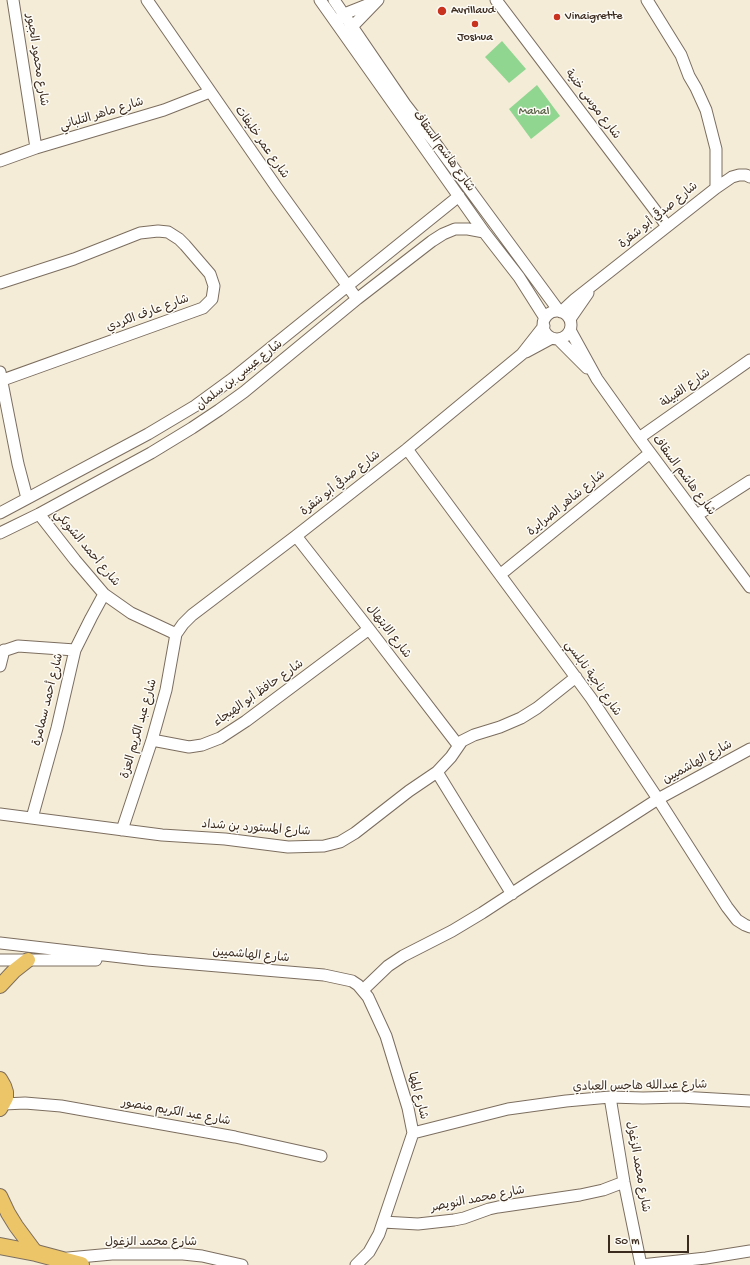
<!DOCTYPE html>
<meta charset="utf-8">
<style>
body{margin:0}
#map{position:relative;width:750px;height:1265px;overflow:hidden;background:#f5ecd8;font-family:"Gochi Hand",sans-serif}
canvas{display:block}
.scale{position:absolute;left:608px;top:1235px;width:81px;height:18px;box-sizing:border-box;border:2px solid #3b2a1e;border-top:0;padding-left:5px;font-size:12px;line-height:14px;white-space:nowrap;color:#3b2a1e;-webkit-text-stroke:3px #fdfcf7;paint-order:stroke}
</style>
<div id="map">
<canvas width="750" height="1265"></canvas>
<div class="scale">50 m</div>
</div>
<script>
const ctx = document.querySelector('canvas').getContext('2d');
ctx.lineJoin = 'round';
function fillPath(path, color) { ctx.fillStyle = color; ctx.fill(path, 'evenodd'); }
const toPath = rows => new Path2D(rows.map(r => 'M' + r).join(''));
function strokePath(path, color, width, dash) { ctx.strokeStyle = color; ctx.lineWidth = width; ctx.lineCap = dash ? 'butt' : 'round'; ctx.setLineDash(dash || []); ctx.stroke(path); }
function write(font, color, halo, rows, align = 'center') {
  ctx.font = font + ' "Gochi Hand","Playpen Sans Arabic",sans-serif'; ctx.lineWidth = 3; ctx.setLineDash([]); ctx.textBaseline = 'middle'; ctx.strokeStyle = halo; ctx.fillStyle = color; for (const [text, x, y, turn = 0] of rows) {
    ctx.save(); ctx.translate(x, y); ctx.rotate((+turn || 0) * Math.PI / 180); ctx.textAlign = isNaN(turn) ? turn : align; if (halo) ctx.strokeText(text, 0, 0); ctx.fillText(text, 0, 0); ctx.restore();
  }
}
const green = toPath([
 [502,41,526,69,509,83,485,57],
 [537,85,560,116,531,139,509,109]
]);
const minor = toPath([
 [13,0,36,148],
 [147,0,277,188,357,299],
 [320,0,484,232,519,277,545,318],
 [334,0,405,104,439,148,559,311],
 [496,0,667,226],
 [647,0,681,55,689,76,696,88,706,110,716,149,716,188],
 [339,19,344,14,372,3],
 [348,31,378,0],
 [0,161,36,148,164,110,210,92],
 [0,283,74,259,140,233,158,231,168,232,179,239,185,245,210,274,214,286,212,299,203,308,0,381],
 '543 325a14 14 0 1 1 28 0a14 14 0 1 1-28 0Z',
 [561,312,575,299,716,188,732,177,739,175,746,175,750,177],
 [570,319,588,293],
 [570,330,597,379,639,438,750,587],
 [558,339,587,368],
 [526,352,552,338],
 [0,372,18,464,27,498],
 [639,438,750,360],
 [407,449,591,698,658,799,727,907,737,920,745,925,750,927],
 [0,513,148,434,195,406,232,379,459,196],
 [39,514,75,560,104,594,131,613,176,634],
 [697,515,750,481],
 [0,533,39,514,151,453,192,428,219,410,244,392,357,299,432,241,443,234,455,229,468,229,484,232],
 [296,536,369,629,458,745],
 [501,574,650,453],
 [0,652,18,646,75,650],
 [0,666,4,650],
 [152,740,189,747,202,745,220,738,246,721,369,629],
 [437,772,512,894],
 [0,814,162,835,225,839,288,847,324,846,340,842,355,833,409,791,437,772,451,757,462,741,474,735,500,727,521,718,537,708,576,677],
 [32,818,57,728,75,650,91,618,104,594],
 [122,830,152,740,166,690,176,634,183,624,192,615,296,536,407,449,522,354,544,326],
 [0,943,147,960,324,975,352,981,358,985,368,997,386,1036,408,1108,413,1133,379,1234,369,1252,356,1265],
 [0,960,96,960],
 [363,990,388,966,403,956,452,931,482,913,537,877,658,799,750,749],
 [610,1097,624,1182,641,1265],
 [4,1104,25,1103,61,1106,235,1137,321,1156],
 [413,1133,508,1109,566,1101,610,1097,643,1098,680,1097,750,1101],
 [383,1222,418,1224,454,1220,464,1218,489,1209,498,1207,580,1195,603,1190,624,1182],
 [68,1258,112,1254,183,1254,202,1256,242,1265],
 [641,1265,706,1258,750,1251]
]);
const major = toPath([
 [0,986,14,971,28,960],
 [0,1079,4,1086,6,1092,6,1098,0,1109],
 [0,1196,8,1213,16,1226,36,1253]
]);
const highway = toPath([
 [0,1246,36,1253,81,1265]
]);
const markers = [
 [442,11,5,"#c8321e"],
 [557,17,4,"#c8321e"],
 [475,24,4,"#c8321e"]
];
const poiNames = [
 ["Avrillaud",451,11],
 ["Vinaigrette",565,17],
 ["Joshua",475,38,"center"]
];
const streetNames = [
 ["شارع محمود الجبور",36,60,81],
 ["شارع موسى خنية",592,105,53],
 ["شارع ماهر التلباني",102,115,-17],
 ["شارع عمر خليفات",261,143,55],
 ["شارع هاشم السقاف",443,152,54],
 ["شارع صدقي أبو شقرة",659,216,-39],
 ["شارع عارف الكردي",148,314,-20],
 ["شارع عيسى بن سلمان",240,376,-38],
 ["شارع القبيلة",686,389,-35],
 ["شارع هاشم السقاف",683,476,53],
 ["شارع صدقي أبو شقرة",341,484,-38],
 ["شارع شاهر الصرايرة",567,504,-39],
 ["شارع أحمد الشوبكي",86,549,50],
 ["شارع الابتهال",388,632,52],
 ["شارع ناجية نابلسي",592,679,55],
 ["شارع حافظ أبو الهيجاء",259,694,-35],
 ["شارع أحمد سمامرة",49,700,-76],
 ["شارع عبد الكريم العزة",140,729,-74],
 ["شارع الهاشميين",698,763,-29],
 ["شارع المستورد بن شداد",256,829,4],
 ["شارع الهاشميين",251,956,5],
 ["شارع عبدالله هاجس العبادي",640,1087,-1],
 ["شارع المها",417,1096,75],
 ["شارع عبد الكريم منصور",176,1113,10],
 ["شارع محمد الزغول",637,1167,80],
 ["شارع محمد النويصر",478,1200,-11],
 ["شارع محمد الزغول",151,1243]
];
const parkNames = [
 ["Mahal",534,112]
];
fillPath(green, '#90d690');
strokePath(minor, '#7c6e5f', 13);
strokePath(major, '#7c6e5f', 16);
strokePath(highway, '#7c6e5f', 18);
strokePath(minor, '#fff', 11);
strokePath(major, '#ecc569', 14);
strokePath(highway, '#ecc569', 16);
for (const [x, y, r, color] of markers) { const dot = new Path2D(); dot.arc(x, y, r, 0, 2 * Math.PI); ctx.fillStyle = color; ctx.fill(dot); strokePath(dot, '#fdfcf7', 1.5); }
write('12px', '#3b2a1e', '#fdfcf7', poiNames, 'left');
write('12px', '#3b2a1e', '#fdfcf7', streetNames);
write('12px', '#545e40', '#fdfcf7', parkNames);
</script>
